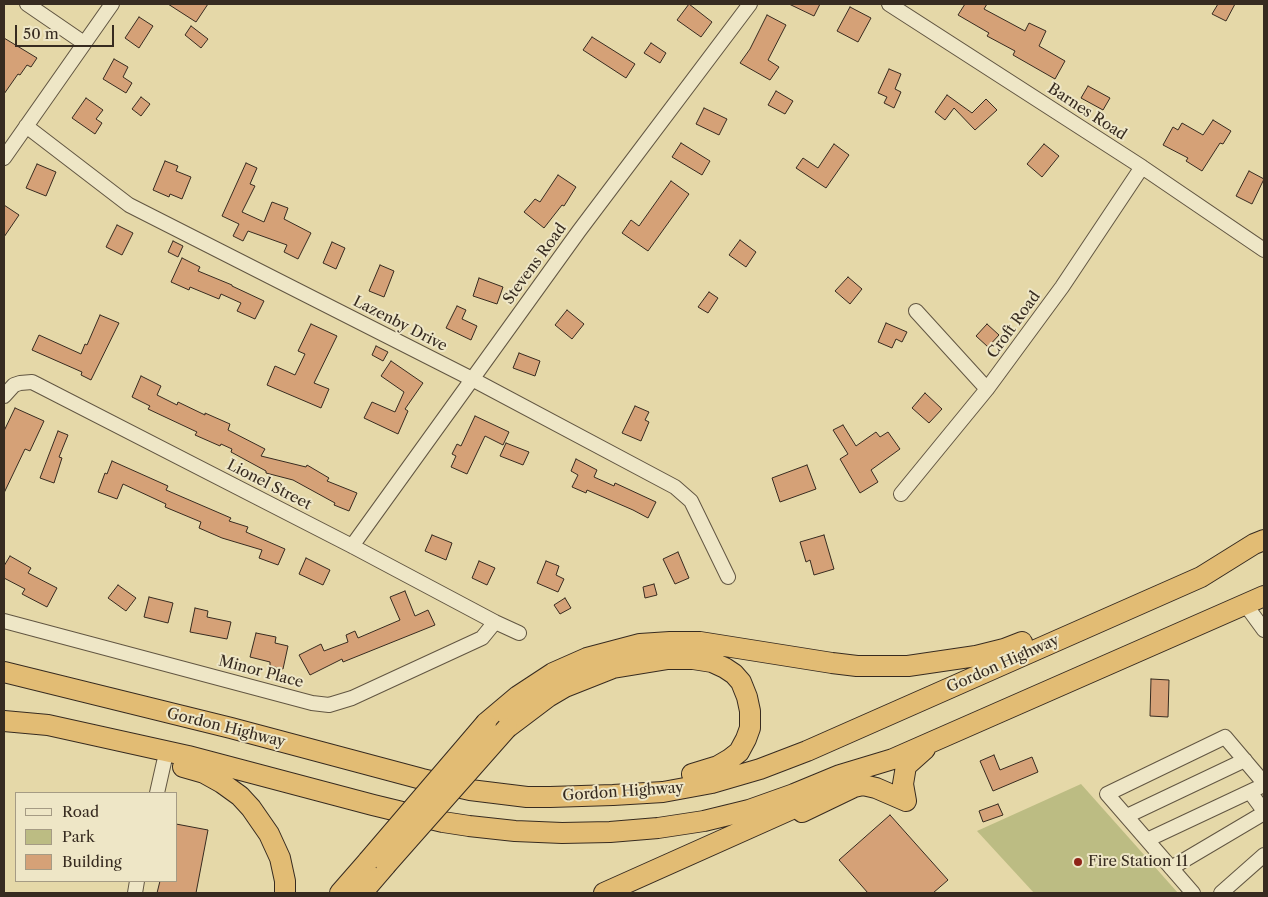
<!DOCTYPE html>
<style>
body{margin:0}
#map{position:relative;width:1268px;height:897px;overflow:hidden;background:#e5d8a8;font-family:"Libre Caslon Text",serif}
canvas{display:block}
.frame{position:absolute;inset:0;border:5px solid #372b20;pointer-events:none}
.legend{position:absolute;left:15px;top:792px;width:162px;height:90px;box-sizing:border-box;background:#eee6c6;border:1px solid #a59b84;margin:0;padding:6px 9px;list-style:none;font-size:15px;color:#372b20}
.legend li{display:flex;align-items:center;gap:10px;height:25px}
.legend b{width:25px;border:1px solid #a59b84}
.scale{position:absolute;left:15px;top:25px;width:99px;height:22px;box-sizing:border-box;border:2px solid #372b20;border-top:0;padding-left:6px;font-size:15px;line-height:18px;white-space:nowrap;color:#372b20;-webkit-text-stroke:4px #eee6c6;paint-order:stroke}
</style>
<div id="map">
<canvas width="1268" height="897"></canvas>
<div class="frame"></div>
<ul class="legend">
<li><b style="height:6px;background:#eee6c6"></b>Road</li>
<li><b style="height:14px;background:#bcbc83"></b>Park</li>
<li><b style="height:14px;background:#d5a177"></b>Building</li>
</ul>
<div class="scale">50 m</div>
</div>
<script>
const ctx = document.querySelector('canvas').getContext('2d');
ctx.lineJoin = 'round';
function fillPath(path, color) { ctx.fillStyle = color; ctx.fill(path, 'evenodd'); }
const toPath = rows => new Path2D(rows.map(r => 'M' + r).join(''));
function strokePath(path, color, width, dash) { ctx.strokeStyle = color; ctx.lineWidth = width; ctx.lineCap = dash ? 'butt' : 'round'; ctx.setLineDash(dash || []); ctx.stroke(path); }
function write(font, color, halo, rows, align = 'center') {
  ctx.font = font + ' "Libre Caslon Text",serif'; ctx.lineWidth = 4; ctx.setLineDash([]); ctx.textBaseline = 'middle'; ctx.strokeStyle = halo; ctx.fillStyle = color; for (const [text, x, y, turn = 0] of rows) {
    ctx.save(); ctx.translate(x, y); ctx.rotate((+turn || 0) * Math.PI / 180); ctx.textAlign = isNaN(turn) ? turn : align; if (halo) ctx.strokeText(text, 0, 0); ctx.fillText(text, 0, 0); ctx.restore();
  }
}
const green = toPath([
 [1081,784,1178,893,1034,893,977,831]
]);
const building = toPath([
 [168,4,208,4,196,22,168,4],
 [689,4,712,22,701,37,677,20,689,4],
 [789,4,820,4,814,16,789,4],
 [965,4,987,4,984,9,1025,31,1029,23,1046,31,1039,46,1065,61,1055,79,1013,55,1015,51,987,36,989,33,958,15,965,4],
 [1218,4,1235,4,1226,21,1212,14,1218,4],
 [850,7,871,18,858,42,837,31,850,7],
 [767,15,786,25,768,60,779,67,770,80,740,63,750,49,767,15],
 [139,17,153,26,139,48,125,38,139,17],
 [191,26,208,39,201,48,185,35,191,26],
 [592,37,635,64,626,78,583,50,592,37],
 [4,38,37,58,31,67,27,65,20,75,18,74,4,94,4,38],
 [651,43,666,53,660,63,644,53,651,43],
 [114,59,128,67,123,77,132,83,126,93,103,79,114,59],
 [889,69,901,74,895,89,901,92,894,108,884,103,887,97,878,93,889,69],
 [1088,86,1110,98,1103,110,1081,98,1088,86],
 [776,91,793,101,785,114,768,105,776,91],
 [947,95,972,113,986,99,997,110,975,130,954,108,945,120,935,112,947,95],
 [141,97,150,104,141,116,132,109,141,97],
 [86,98,103,110,96,119,102,123,95,134,72,118,86,98],
 [704,108,727,119,719,135,696,124,704,108],
 [1213,120,1231,131,1223,144,1220,143,1202,171,1186,161,1188,158,1163,145,1173,127,1178,130,1182,123,1203,135,1213,120],
 [681,143,710,161,702,175,672,157,681,143],
 [834,144,849,155,826,188,796,168,803,158,818,168,834,144],
 [1044,144,1059,156,1042,177,1027,164,1044,144],
 [165,161,178,166,176,171,191,177,182,199,170,194,169,197,153,190,165,161],
 [246,163,257,168,250,184,255,186,242,212,264,222,272,202,288,208,284,219,311,233,298,259,284,252,287,245,248,231,243,241,233,236,239,224,222,216,246,163],
 [37,164,56,172,46,196,26,188,37,164],
 [1249,171,1264,179,1252,204,1236,196,1249,171],
 [558,175,576,187,564,206,562,205,544,228,524,212,535,199,540,202,558,175],
 [671,181,689,194,648,251,622,233,631,220,639,226,671,181],
 [4,205,19,215,4,237,4,205],
 [117,225,133,233,122,255,106,247,117,225],
 [740,240,756,252,746,267,729,255,740,240],
 [173,241,183,246,178,257,168,252,173,241],
 [332,242,345,248,336,269,323,263,332,242],
 [182,258,200,267,198,271,232,285,232,286,264,301,255,319,237,311,241,303,221,294,219,299,190,287,189,290,171,282,182,258],
 [380,265,394,271,384,297,369,291,380,265],
 [848,277,862,289,850,304,835,291,848,277],
 [479,278,503,287,497,304,473,296,479,278],
 [709,292,718,298,708,313,698,307,709,292],
 [457,306,466,310,462,319,477,326,471,340,446,328,457,306],
 [567,310,584,324,572,339,555,325,567,310],
 [100,315,119,323,91,380,81,375,82,372,32,350,39,335,81,354,85,344,87,345,100,315],
 [886,323,907,332,902,342,896,339,892,348,878,342,886,323],
 [311,324,337,336,314,383,329,389,321,408,267,385,275,366,295,375,305,354,298,351,311,324],
 [987,324,999,335,988,347,976,336,987,324],
 [376,346,388,352,383,361,372,355,376,346],
 [519,353,540,361,535,376,513,368,519,353],
 [391,361,423,383,405,409,408,411,398,434,364,418,372,402,395,412,404,392,381,376,391,361],
 [141,376,161,386,157,395,177,405,178,402,205,415,205,413,230,424,228,430,265,449,261,456,306,467,307,465,329,478,327,481,357,493,349,511,334,505,335,503,293,480,266,473,266,471,231,452,232,449,221,444,220,446,195,435,197,432,148,409,150,406,132,397,141,376],
 [925,393,942,409,929,423,912,408,925,393],
 [635,406,649,412,645,420,649,422,641,441,622,433,635,406],
 [15,408,44,421,30,451,25,449,4,493,4,431,15,408],
 [475,416,509,432,503,445,485,436,467,474,451,467,456,456,452,454,457,444,461,446,475,416],
 [843,425,856,446,876,432,880,437,888,432,900,449,871,470,878,482,860,493,840,459,848,454,833,430,843,425],
 [58,431,68,435,59,457,62,458,54,483,40,478,58,431],
 [506,443,529,452,523,465,500,456,506,443],
 [576,459,597,470,594,477,614,486,615,483,656,502,648,518,633,510,587,490,586,493,572,487,578,475,571,471,576,459],
 [112,461,168,486,166,490,231,518,229,521,248,527,246,532,285,549,278,565,259,558,262,550,222,538,199,528,201,522,165,507,166,504,123,484,117,499,98,492,105,473,107,474,112,461],
 [807,465,816,489,780,502,772,478,807,465],
 [432,535,452,543,446,560,425,551,432,535],
 [824,535,834,569,814,575,810,560,806,562,800,542,824,535],
 [678,552,689,578,675,584,663,559,678,552],
 [10,556,31,568,28,573,57,588,47,607,22,594,25,589,4,578,4,566,10,556],
 [306,558,330,570,323,585,299,574,306,558],
 [479,561,495,568,487,585,472,578,479,561],
 [546,561,559,566,556,575,564,579,558,592,537,583,546,561],
 [654,584,657,595,645,598,643,587,654,584],
 [118,585,136,598,126,611,108,598,118,585],
 [405,591,415,616,428,610,435,625,343,662,342,659,310,675,299,655,321,644,324,651,348,642,346,635,355,631,358,638,400,620,390,597,405,591],
 [149,597,173,603,168,623,144,617,149,597],
 [565,598,571,608,560,614,554,605,565,598],
 [195,608,208,611,207,617,231,622,227,639,190,632,195,608],
 [256,633,276,637,275,643,288,646,283,669,270,666,270,662,250,657,256,633],
 [1151,679,1169,680,1168,717,1150,716,1151,679],
 [994,755,1000,770,1032,757,1038,772,993,791,980,761,994,755],
 [998,804,1003,815,983,822,979,811,998,804],
 [890,815,948,880,933,893,868,893,839,860,890,815],
 [176,824,208,830,196,893,157,893,160,881,176,881,176,824]
]);
const minor = toPath([
 [27,4,84,43],
 [889,4,1142,167,1264,250],
 [26,126,129,205,472,379,675,487,691,501,728,577],
 [4,158,112,4],
 [916,311,987,389],
 [4,396,14,385,20,383,32,382,38,385,352,546,495,622,519,633],
 [901,494,987,389,1062,287,1142,167],
 [352,546,579,231,750,4],
 [1245,604,1264,630],
 [4,621,312,703,329,705,352,698,482,638,495,622],
 [1250,792,1264,811],
 [157,793,164,762],
 [1127,816,1245,760],
 [1147,840,1264,785],
 [1171,868,1264,813],
 [135,893,137,881],
 [1193,893,1107,794,1225,737,1264,783],
 [1221,893,1264,855]
]);
const highway = toPath([
 [4,672,231,728,422,779,470,790,527,797,550,797,613,795,663,792,712,783,760,769,807,751,1201,577,1254,544,1264,540],
 [4,721,48,725,188,756,373,805,443,822,469,826,515,831,562,833,610,832,658,828,704,821,749,810,794,794,840,775,893,759,1264,596],
 [486,723,518,696,553,673,587,658,640,644,670,642,700,642,832,663,857,666,908,666,976,656,1004,649,1022,642],
 [507,728,548,697,565,687,613,668,668,659,693,659,712,662,725,668,734,674,741,682,747,697,750,711,750,728,746,739,739,752,730,759,718,766,692,774],
 [183,767,204,773,222,783,240,796,251,808,269,834,280,858,285,881,285,893],
 [906,801,903,784,906,766,925,749],
 [802,812,854,787,863,785,876,788,906,801],
 [340,893,368,861],
 [362,893,386,865],
 [604,893,812,800]
]);
const highwayBridge = toPath([
 [368,861,486,723],
 [386,865,507,728]
]);
const markers = [
 [1078,862,5,"#8f2418"]
];
const streetNames = [
 ["Barnes Road",1087,112,33],
 ["Stevens Road",535,264,-54],
 ["Lazenby Drive",400,324,27],
 ["Croft Road",1014,325,-54],
 ["Lionel Street",269,485,27],
 ["Gordon Highway",1003,664,-24],
 ["Minor Place",261,672,15],
 ["Gordon Highway",226,728,14],
 ["Gordon Highway",623,792,-4]
];
const poiNames = [
 ["Fire Station 11",1088,862]
];
fillPath(green, '#bcbc83');
fillPath(building, '#d5a177');
strokePath(building, '#372b20', 1);
strokePath(minor, '#625642', 16);
strokePath(highway, '#372b20', 22);
strokePath(minor, '#eee6c6', 14);
strokePath(highway, '#e2bc74', 20);
strokePath(highwayBridge, '#372b20', 22, []);
strokePath(highwayBridge, '#e2bc74', 20);
for (const [x, y, r, color] of markers) { const dot = new Path2D(); dot.arc(x, y, r, 0, 2 * Math.PI); ctx.fillStyle = color; ctx.fill(dot); strokePath(dot, '#eee6c6', 2); }
write('15px', '#372b20', '#eee6c6', streetNames);
write('15px', '#372b20', '#eee6c6', poiNames, 'left');
</script>
